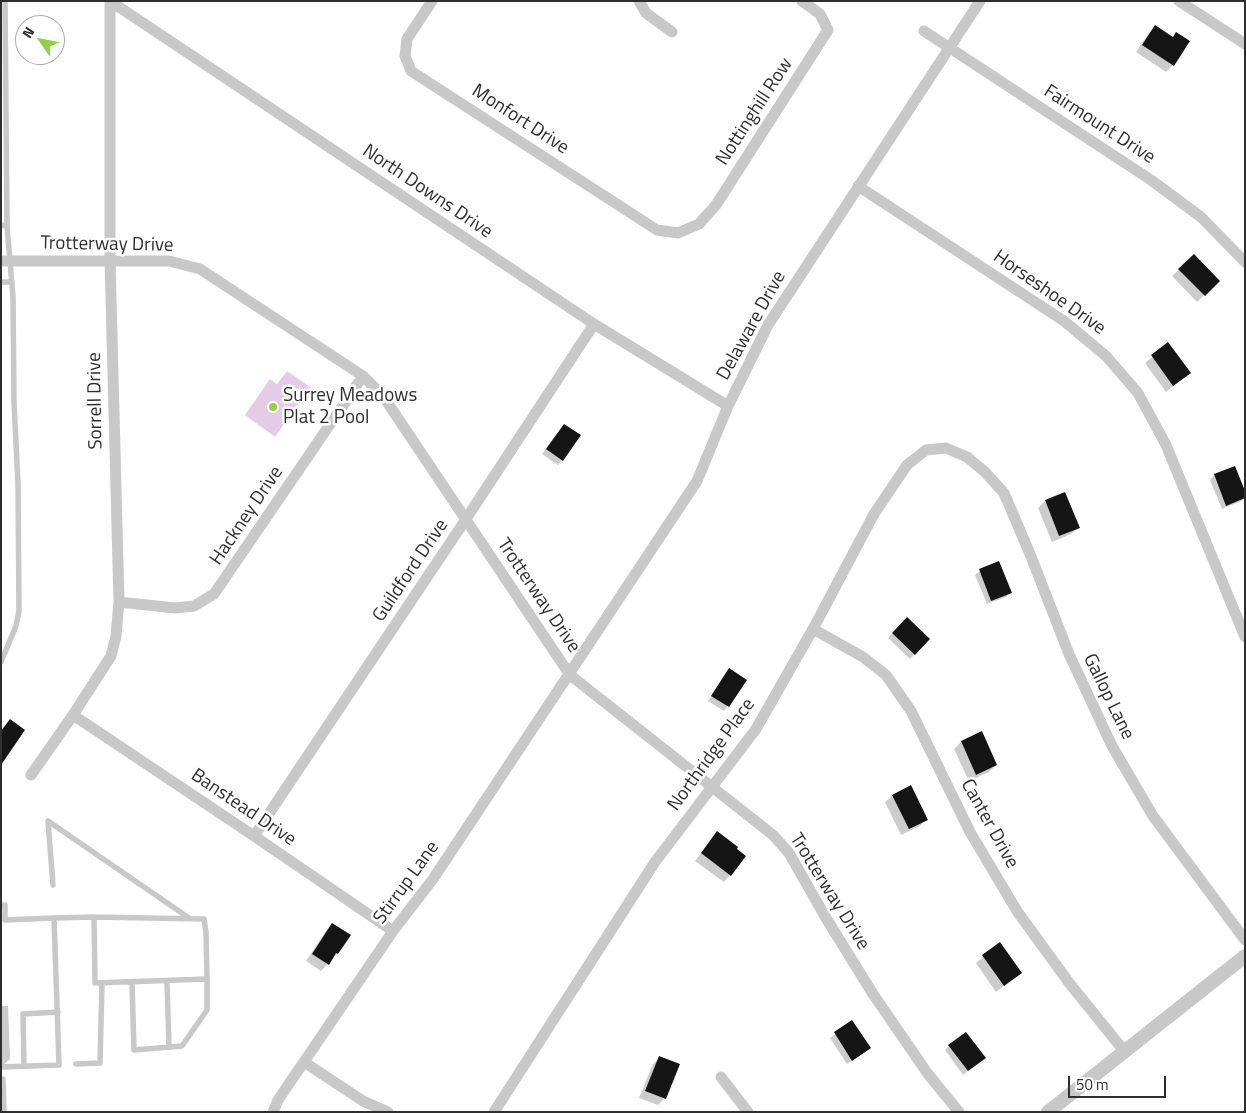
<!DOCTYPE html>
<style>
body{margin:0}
#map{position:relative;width:1246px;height:1113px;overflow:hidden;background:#fff;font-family:"Titillium Web",sans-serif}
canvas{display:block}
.frame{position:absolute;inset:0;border:2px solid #2e2e2e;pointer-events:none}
.north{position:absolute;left:15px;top:15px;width:50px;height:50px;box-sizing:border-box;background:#fff;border:1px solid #ababab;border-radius:50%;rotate:303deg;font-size:14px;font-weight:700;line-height:20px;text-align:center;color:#2e2e2e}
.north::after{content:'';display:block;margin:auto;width:18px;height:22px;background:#96cf46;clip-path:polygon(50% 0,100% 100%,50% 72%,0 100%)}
.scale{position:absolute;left:1068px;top:1076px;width:98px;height:22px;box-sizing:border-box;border:2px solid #2e2e2e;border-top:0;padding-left:6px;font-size:15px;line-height:18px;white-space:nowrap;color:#2e2e2e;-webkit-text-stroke:4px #fff;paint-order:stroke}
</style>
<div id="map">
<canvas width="1246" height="1113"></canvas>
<div class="frame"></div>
<div class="north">N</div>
<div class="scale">50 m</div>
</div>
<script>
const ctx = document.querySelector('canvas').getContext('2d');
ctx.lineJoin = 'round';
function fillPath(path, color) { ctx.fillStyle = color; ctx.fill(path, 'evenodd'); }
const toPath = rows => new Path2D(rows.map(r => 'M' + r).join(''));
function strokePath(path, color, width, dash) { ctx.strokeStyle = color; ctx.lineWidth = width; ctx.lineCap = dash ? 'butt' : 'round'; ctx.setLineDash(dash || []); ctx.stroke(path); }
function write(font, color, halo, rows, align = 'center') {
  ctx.font = font + ' "Titillium Web",sans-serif'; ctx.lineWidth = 5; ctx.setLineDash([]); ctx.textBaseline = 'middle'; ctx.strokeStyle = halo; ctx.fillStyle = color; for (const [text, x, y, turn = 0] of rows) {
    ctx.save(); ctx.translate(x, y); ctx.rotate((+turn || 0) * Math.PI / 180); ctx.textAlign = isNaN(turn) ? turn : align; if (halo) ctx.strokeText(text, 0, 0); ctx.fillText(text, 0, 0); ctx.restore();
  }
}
const water = toPath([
 [287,371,313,389,305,400,302,398,275,437,245,415,270,379,277,384]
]);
const shadow = toPath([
 [1155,27,1172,38,1177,33,1173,65,1166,72,1136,52,1148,34],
 [1194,255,1219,281,1197,302,1172,276],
 [1168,344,1182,379,1166,392,1145,363],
 [555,436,562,460,558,465,542,454],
 [1215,475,1245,498,1241,501,1222,509,1210,480],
 [1065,493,1078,528,1071,534,1052,542,1038,508,1045,501],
 [980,571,1010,592,1006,597,987,604,975,575],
 [907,618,929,639,910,659,888,638],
 [729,670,746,680,724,711,708,701],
 [981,733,996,765,989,772,969,781,954,749,961,742],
 [911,787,926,819,920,826,901,835,885,802,892,796],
 [711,840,730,875,724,882,695,861],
 [333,924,337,954,321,971,306,961,326,931],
 [999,944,1020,973,996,992,976,963],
 [1,1006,8,1006,10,1059,1,1067],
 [852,1022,869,1048,847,1064,830,1038],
 [949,1046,984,1058,963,1075,945,1050],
 [660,1057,665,1098,658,1105,639,1098,653,1064]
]);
const building = toPath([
 [1155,25,1173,37,1176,32,1190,41,1174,66,1142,45],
 [1194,254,1220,281,1205,296,1178,269],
 [1168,342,1191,373,1173,386,1151,355],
 [564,424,581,435,563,461,546,449],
 [1235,466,1245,491,1245,498,1226,506,1214,474],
 [1065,492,1080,528,1059,536,1045,500],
 [999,561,1012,593,991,601,979,569],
 [907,617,930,639,915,655,892,633],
 [729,668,747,680,729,707,711,696],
 [10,719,25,730,1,765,1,731],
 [982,731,997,765,976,775,961,741],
 [911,785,928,820,909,829,892,795],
 [717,831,738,847,737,849,746,856,731,876,701,853],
 [332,923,351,935,338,954,336,953,329,965,312,954],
 [1000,942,1022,973,1004,986,982,955],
 [852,1020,871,1048,852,1061,834,1032],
 [966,1032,986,1058,968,1071,948,1045],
 [659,1056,680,1064,666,1099,645,1091]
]);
const service = toPath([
 [5,1,7,226],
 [1,225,7,226,13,297,14,402,18,484,19,611,16,626,1,662],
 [1,282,12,282],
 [48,821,189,918],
 [48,821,53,885],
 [1,905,5,905,5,920,54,918,59,1065,1,1067],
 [54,918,94,917,95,983,207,979,206,932,204,919,94,917],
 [167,982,169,1047],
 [132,983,134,1050,182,1046,207,1010,207,979],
 [76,1064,100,1063,102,983],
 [24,1066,23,1014,58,1012],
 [1,1079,3,1079,4,1112]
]);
const minor = toPath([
 [110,1,594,324,728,406],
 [432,1,407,39,405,56,411,71,657,230,678,233,699,224,716,205,828,30,820,14,802,1],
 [639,1,646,13,672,32],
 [1179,1,1245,44],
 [924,31,1151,180,1201,217,1245,262],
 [858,186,1064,321,1106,356,1138,393,1166,445,1245,637],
 [1,261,169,261,200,269,363,376,383,396,570,675,773,835,789,853,826,918,873,994,928,1074,959,1112],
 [119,602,175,608,194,606,214,594,363,376],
 [813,629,863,657,886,675,911,711,970,832,1017,911,1070,984,1125,1052],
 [73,715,254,836,393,931],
 [31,775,73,715,111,656,116,636,119,602,110,260,110,1],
 [254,836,466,519,594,324],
 [304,1062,363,1101,388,1112],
 [721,1077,748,1112],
 [273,1112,278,1100,393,931,433,879,697,481,728,406,768,325,980,1],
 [494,1112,655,862,756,729,813,629,874,514,907,465,926,450,946,448,967,457,985,472,1004,493,1030,554,1069,654,1112,746,1153,816,1245,940]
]);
const tertiary = toPath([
 [1048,1112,1245,956]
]);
const markers = [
 [273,407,5,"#96cf46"]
];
const streetNames = [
 ["Nottinghill Row",755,112,-57],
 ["Monfort Drive",520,120,33],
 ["Fairmount Drive",1099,125,33],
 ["North Downs Drive",427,192,34],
 ["Trotterway Drive",107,245,1],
 ["Horseshoe Drive",1049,293,35],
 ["Delaware Drive",752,326,-61],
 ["Sorrell Drive",96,401,-91],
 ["Hackney Drive",247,516,-56],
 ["Guildford Drive",411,571,-56],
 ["Trotterway Drive",538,596,56],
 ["Gallop Lane",1108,697,64],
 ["Northridge Place",712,755,-54],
 ["Banstead Drive",243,808,34],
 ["Canter Drive",989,824,61],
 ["Stirrup Lane",407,883,-54],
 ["Trotterway Drive",829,892,58]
];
const poiNames = [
 ["Surrey Meadows",283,396],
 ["Plat 2 Pool",283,418]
];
fillPath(water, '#e4cce7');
fillPath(shadow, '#0003');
fillPath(building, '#151515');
strokePath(service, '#c8c8c8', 5.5);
strokePath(minor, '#c8c8c8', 11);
strokePath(tertiary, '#c8c8c8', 14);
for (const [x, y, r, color] of markers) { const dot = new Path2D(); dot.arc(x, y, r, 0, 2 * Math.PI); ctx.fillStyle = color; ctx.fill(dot); strokePath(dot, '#fff', 2); }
write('19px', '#2e2e2e', '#fff', streetNames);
write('19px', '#2e2e2e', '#fff', poiNames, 'left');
</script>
